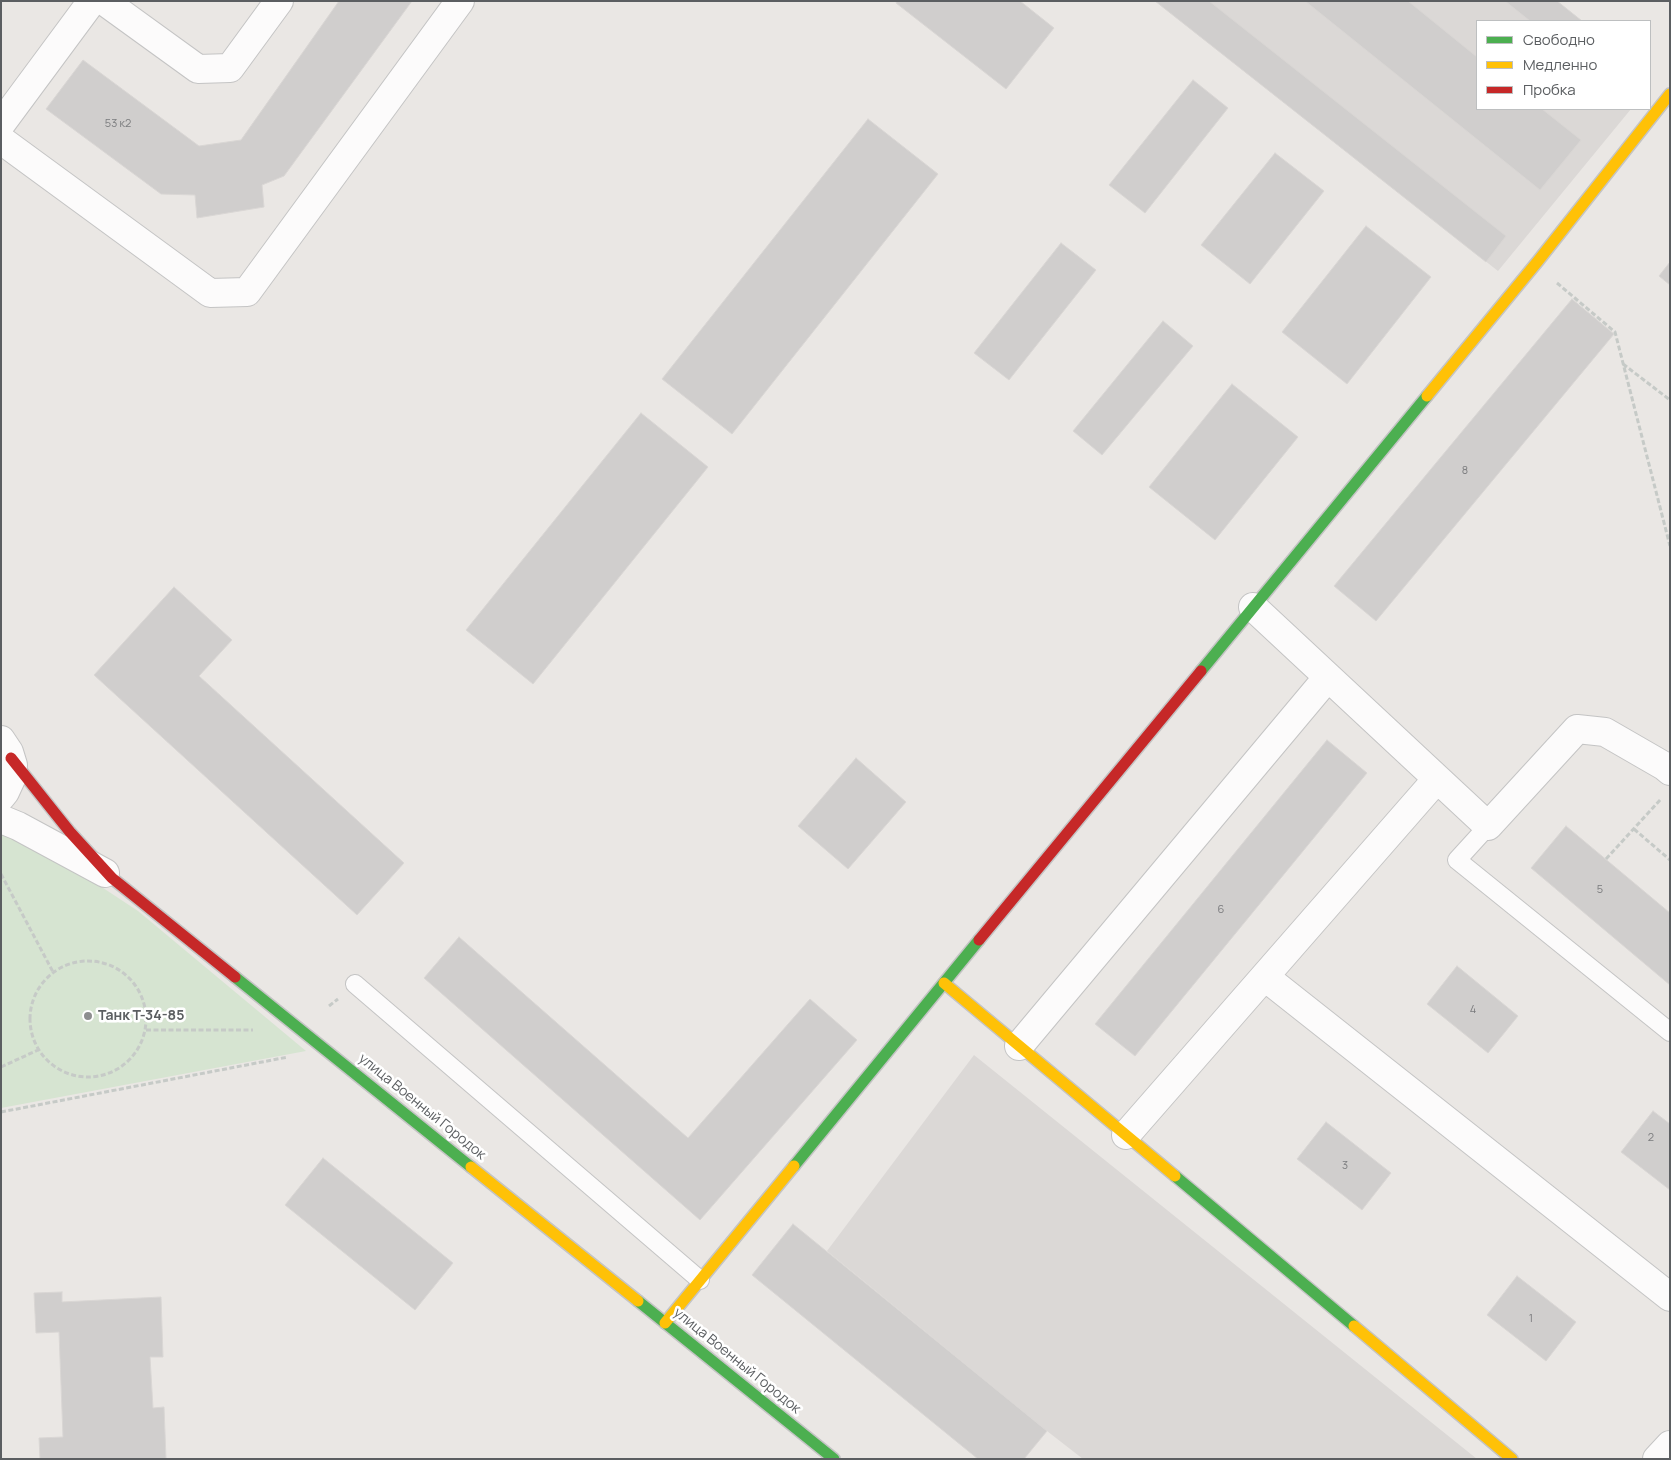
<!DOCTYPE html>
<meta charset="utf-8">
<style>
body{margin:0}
#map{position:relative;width:1671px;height:1460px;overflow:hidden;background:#eae7e4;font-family:Manrope,sans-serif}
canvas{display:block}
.frame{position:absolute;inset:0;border:2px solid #5b5e61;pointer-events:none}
.legend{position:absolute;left:1476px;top:20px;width:175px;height:90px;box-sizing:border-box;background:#fff;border:1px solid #bdbfc0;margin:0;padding:6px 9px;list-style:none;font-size:15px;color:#5b5e61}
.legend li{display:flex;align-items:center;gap:10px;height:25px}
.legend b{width:25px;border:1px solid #bdbfc0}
</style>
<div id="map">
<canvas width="1671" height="1460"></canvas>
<div class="frame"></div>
<ul class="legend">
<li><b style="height:6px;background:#4caf50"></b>Свободно</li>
<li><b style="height:6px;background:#ffc107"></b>Медленно</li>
<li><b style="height:6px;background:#c62828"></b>Пробка</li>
</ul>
</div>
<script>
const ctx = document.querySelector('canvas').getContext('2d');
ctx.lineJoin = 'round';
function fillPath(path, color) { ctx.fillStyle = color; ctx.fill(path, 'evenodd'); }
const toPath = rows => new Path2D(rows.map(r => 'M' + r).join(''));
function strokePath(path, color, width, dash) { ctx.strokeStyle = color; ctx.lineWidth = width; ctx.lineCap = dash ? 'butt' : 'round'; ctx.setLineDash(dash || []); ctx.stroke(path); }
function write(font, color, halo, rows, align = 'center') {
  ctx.font = font + ' Manrope,sans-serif'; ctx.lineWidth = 5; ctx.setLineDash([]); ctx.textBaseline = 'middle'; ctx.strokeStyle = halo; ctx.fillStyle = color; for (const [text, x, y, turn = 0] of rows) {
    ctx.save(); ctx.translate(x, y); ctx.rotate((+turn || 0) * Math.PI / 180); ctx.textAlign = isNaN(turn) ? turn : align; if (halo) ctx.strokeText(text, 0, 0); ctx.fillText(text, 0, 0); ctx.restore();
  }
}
const industrial = toPath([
 [1155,1,1557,1,1582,21,1477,21,1477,109,1631,109,1498,271],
 [974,1055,1477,1459,1083,1459,1047,1431,827,1251]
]);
const green = toPath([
 [1,829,88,878,138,911,306,1051,1,1108]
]);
const building = toPath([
 [339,1,412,1,284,176,262,185,264,207,197,218,195,195,161,194,46,109,83,60,199,146,241,140,339,1],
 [897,1,1020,1,1054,28,1006,89,896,3,897,1],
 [1155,1,1209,1,1506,236,1486,262,1155,1],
 [1305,1,1408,1,1477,57,1477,109,1542,109,1581,140,1540,190,1305,1],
 [1505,1,1557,1,1582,21,1530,21,1505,1],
 [1193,80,1228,108,1145,213,1109,185,1193,80],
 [868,119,938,174,732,434,662,379,868,119],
 [1275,153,1324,191,1250,284,1201,245,1275,153],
 [1366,226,1431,277,1347,384,1282,332,1366,226],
 [1061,243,1096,270,1009,380,974,353,1061,243],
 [1670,262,1670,285,1659,276,1670,262],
 [1572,299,1614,334,1376,621,1334,586,1572,299],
 [1163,321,1193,346,1102,455,1073,431,1163,321],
 [1232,384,1298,437,1215,540,1149,487,1232,384],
 [641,413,708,467,533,684,466,630,641,413],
 [174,587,232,640,199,676,404,863,357,915,94,675,174,587],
 [1327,740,1367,773,1135,1056,1095,1024,1327,740],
 [856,758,906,802,848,869,798,826,856,758],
 [1566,826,1670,913,1670,985,1531,868,1566,826],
 [459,937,688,1138,810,999,857,1040,700,1220,424,978,459,937],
 [1457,966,1518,1016,1488,1053,1427,1004,1457,966],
 [1653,1111,1670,1124,1670,1190,1621,1152,1653,1111],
 [1326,1122,1391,1173,1362,1210,1297,1159,1326,1122],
 [323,1158,453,1263,415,1310,285,1205,323,1158],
 [793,1224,1047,1431,1024,1459,978,1459,752,1275,793,1224],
 [1517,1276,1576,1322,1546,1361,1487,1315,1517,1276],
 [62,1292,62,1302,161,1297,163,1357,150,1357,153,1408,164,1407,166,1459,40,1459,39,1438,63,1437,59,1332,36,1333,34,1293,62,1292]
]);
const path = toPath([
 [1557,283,1615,332,1670,546],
 [1623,364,1670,400],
 [1634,829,1670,860],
 [1606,859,1661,799],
 [1,874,53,972],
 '30 1019a58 58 0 1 1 116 0a58 58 0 1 1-116 0Z',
 [329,1006,338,999],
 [146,1030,253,1030],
 [1,1067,38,1050],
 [1,1112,288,1057]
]);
const lane = toPath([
 [1488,826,1457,860,1670,1032],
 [355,984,700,1280]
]);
const street = toPath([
 [104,1,198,69,230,68,279,1],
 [1,124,92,1],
 [1,140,210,293,247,292,460,1],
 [1253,607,1488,826,1577,729,1605,732,1664,766,1670,771],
 [1,740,9,752,13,765,11,779,5,792,1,797],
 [1,819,18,826,105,873],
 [1265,977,1670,1297],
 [1019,1046,1328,677],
 [1126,1135,1437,779],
 [1657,1459,1670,1445]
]);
const fast = toPath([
 [1201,671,1427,396],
 [235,977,471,1167],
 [794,1166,979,940],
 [1175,1176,1354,1326],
 [638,1301,834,1459]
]);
const slow = toPath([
 [1427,396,1538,261,1670,94],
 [944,983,1175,1176],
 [471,1167,638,1301],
 [665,1323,794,1166],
 [1354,1326,1512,1459]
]);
const jam = toPath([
 [11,758,70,832,112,878,235,977],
 [979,940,1201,671]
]);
const markers = [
 [88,1016,5,"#8d8e8f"]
];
const numberNames = [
 ["53 к2",118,124],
 ["8",1465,471],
 ["5",1600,890],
 ["6",1221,910],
 ["4",1473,1010],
 ["2",1651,1138],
 ["3",1345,1166],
 ["1",1531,1319]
];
const poiNames = [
 ["Танк Т-34-85",98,1016]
];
const streetNames = [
 ["улица Военный Городок",422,1107,39],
 ["улица Военный Городок",737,1361,39]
];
fillPath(industrial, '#dbd8d6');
fillPath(green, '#d6e4d1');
fillPath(building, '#d0cecd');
strokePath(building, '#d9d6d4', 1);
strokePath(lane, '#c4c4c4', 20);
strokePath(street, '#c4c4c4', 30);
strokePath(fast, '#c4c4c4', 14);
strokePath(slow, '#c4c4c4', 14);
strokePath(jam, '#c4c4c4', 14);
strokePath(path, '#c6cac7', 3, [5, 2.5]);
strokePath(lane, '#fcfbfb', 18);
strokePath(street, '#fcfbfb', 28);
strokePath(fast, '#4caf50', 11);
strokePath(slow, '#ffc107', 11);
strokePath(jam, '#c62828', 11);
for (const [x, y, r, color] of markers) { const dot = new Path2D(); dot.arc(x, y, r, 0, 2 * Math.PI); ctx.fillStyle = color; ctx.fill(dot); strokePath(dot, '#fff', 2); }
write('11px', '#7a7b7d', null, numberNames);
write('bold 14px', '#5b5e61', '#fff', poiNames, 'left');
write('14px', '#5b5e61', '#fff', streetNames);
</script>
